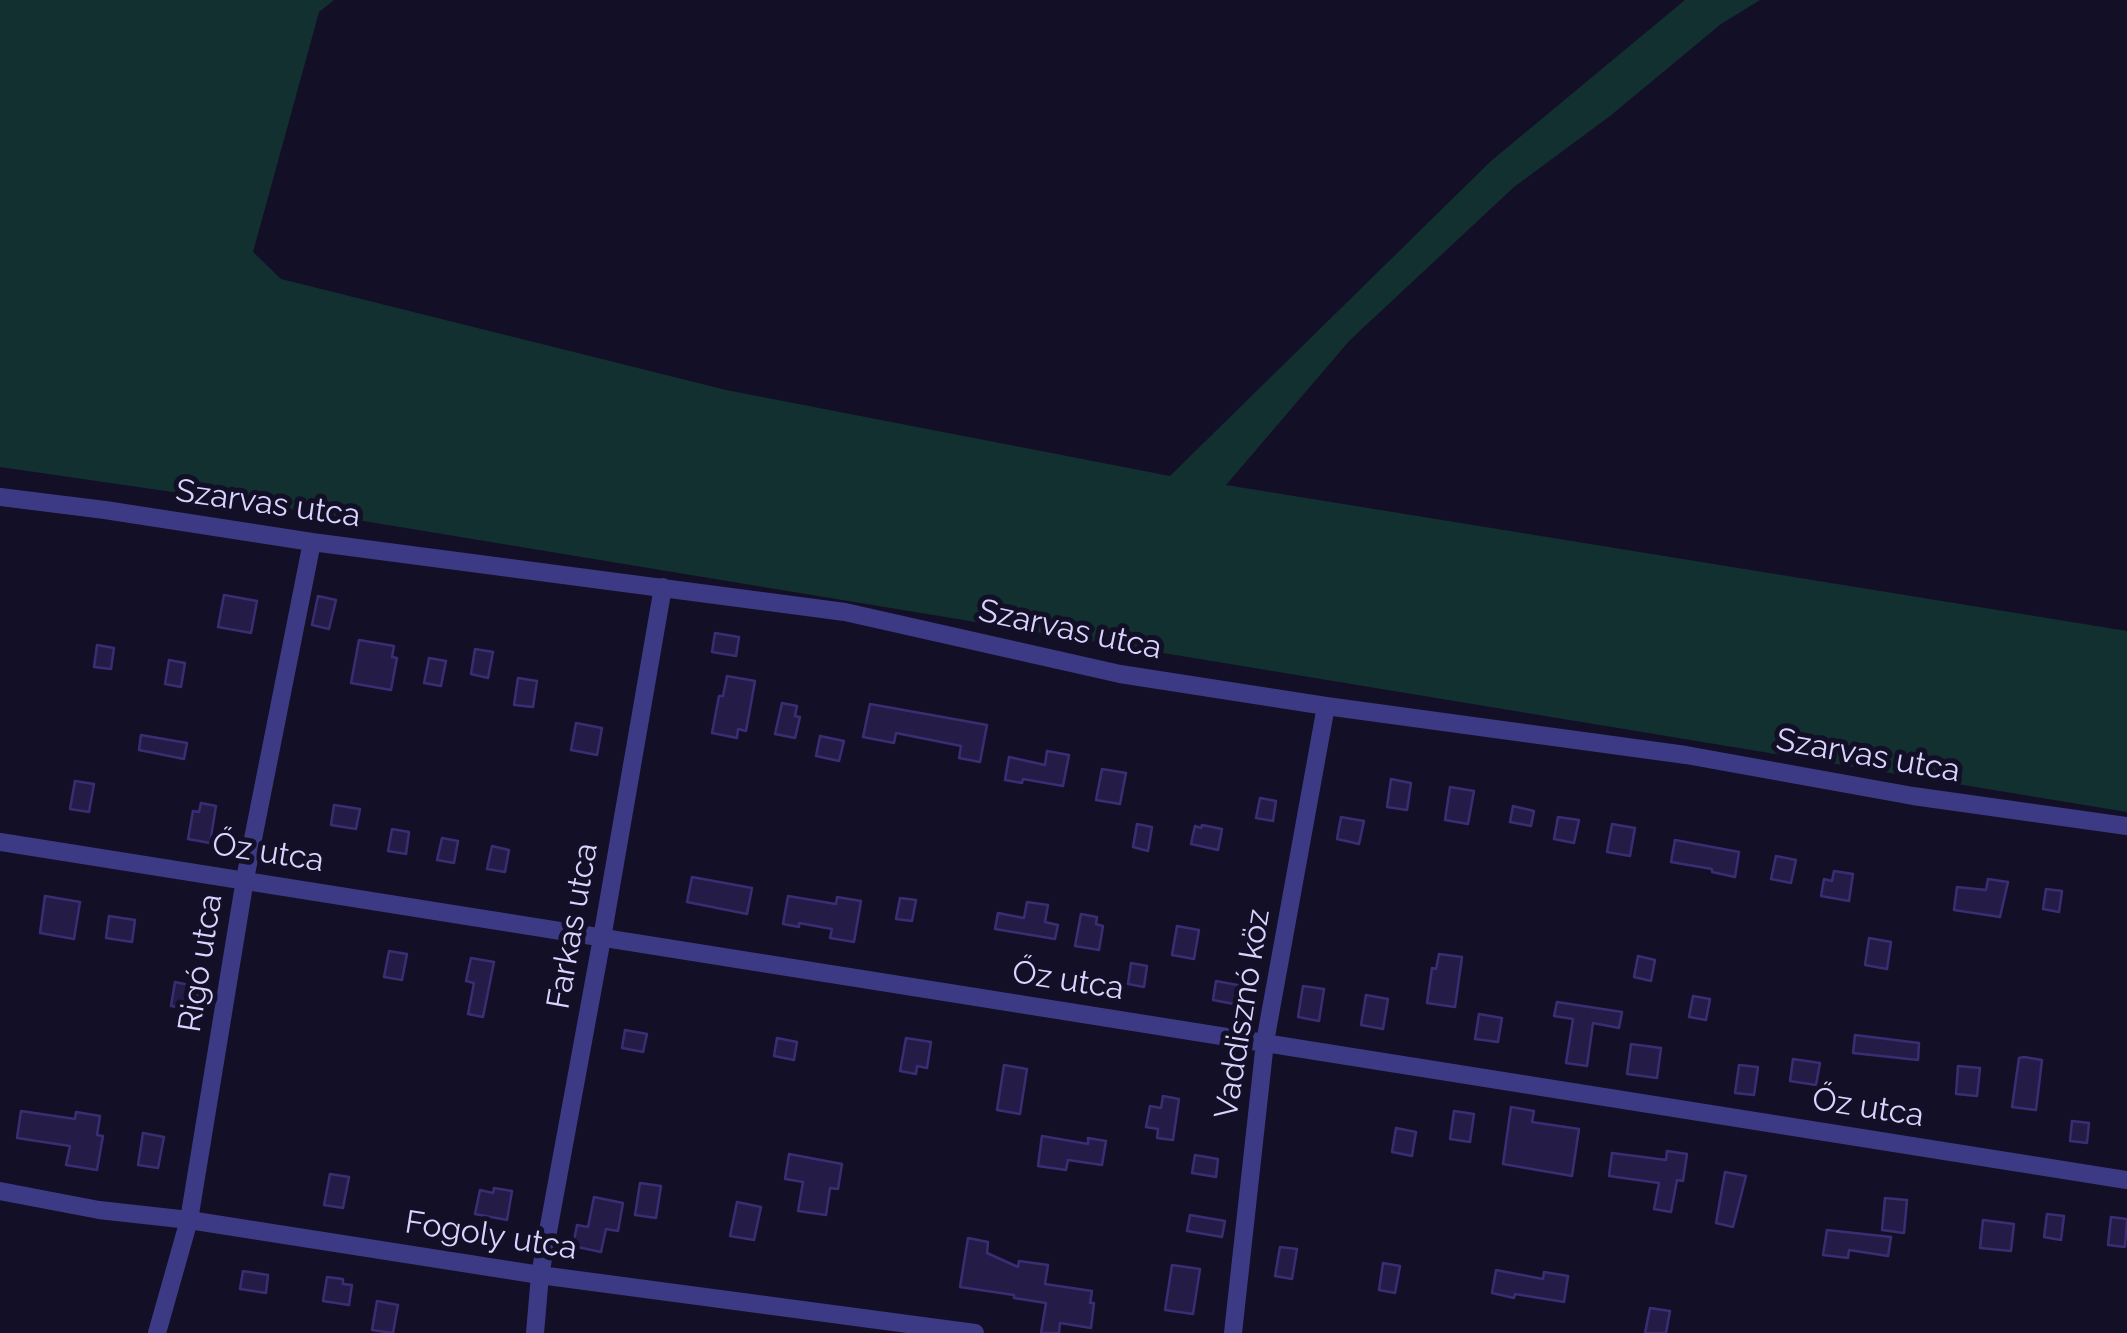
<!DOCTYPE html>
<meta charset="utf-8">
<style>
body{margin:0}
canvas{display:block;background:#130f26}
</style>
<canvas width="2127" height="1333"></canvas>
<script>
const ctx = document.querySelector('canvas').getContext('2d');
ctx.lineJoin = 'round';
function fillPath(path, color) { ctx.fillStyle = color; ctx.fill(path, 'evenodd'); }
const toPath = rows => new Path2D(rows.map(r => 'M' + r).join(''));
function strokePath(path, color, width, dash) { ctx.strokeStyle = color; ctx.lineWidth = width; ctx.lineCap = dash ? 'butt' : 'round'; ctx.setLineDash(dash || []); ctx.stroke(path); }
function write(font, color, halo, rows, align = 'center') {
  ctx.font = font + ' Raleway,sans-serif'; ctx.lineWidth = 10; ctx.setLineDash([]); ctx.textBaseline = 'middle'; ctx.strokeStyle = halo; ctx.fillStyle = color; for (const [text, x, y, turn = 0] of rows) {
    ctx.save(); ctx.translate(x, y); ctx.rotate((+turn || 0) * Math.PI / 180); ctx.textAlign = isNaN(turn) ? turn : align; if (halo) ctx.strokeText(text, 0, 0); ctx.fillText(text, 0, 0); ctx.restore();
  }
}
const green = toPath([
 [0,0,334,0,319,12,253,252,281,279,726,390,1170,476,1491,161,1685,0,1760,0,1721,24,1610,116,1514,187,1350,340,1226,485,2127,631,2127,812,297,510,0,467]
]);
const building = toPath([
 [224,595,257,601,251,633,218,627,224,595],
 [318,596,336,600,329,629,312,625,318,596],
 [715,633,739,637,736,656,712,652,715,633],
 [359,640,394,646,392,657,397,658,391,690,351,683,359,640],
 [97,645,114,648,111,669,94,667,97,645],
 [475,649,493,652,488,678,471,674,475,649],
 [429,658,446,661,441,686,424,683,429,658],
 [169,660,185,663,181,687,165,684,169,660],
 [727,676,755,681,746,731,738,729,737,738,712,733,719,696,723,696,727,676],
 [518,678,537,681,533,707,514,705,518,678],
 [782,703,797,706,795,716,800,717,795,738,775,734,782,703],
 [870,704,987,725,980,762,959,758,961,746,896,733,894,743,863,737,870,704],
 [576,723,602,728,597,755,571,750,576,723],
 [141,735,187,743,184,759,139,750,141,735],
 [820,736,844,741,839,761,816,756,820,736],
 [1047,751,1069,755,1063,786,1023,779,1022,783,1005,780,1009,757,1045,765,1047,751],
 [1102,769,1126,773,1120,804,1096,800,1102,769],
 [1391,779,1411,783,1407,810,1387,807,1391,779],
 [75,781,94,784,89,812,70,809,75,781],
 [1450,787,1474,791,1468,824,1445,820,1450,787],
 [1260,798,1276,801,1273,821,1256,818,1260,798],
 [201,803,216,806,210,843,188,839,193,811,199,812,201,803],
 [334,805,360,809,356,829,331,825,334,805],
 [1513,806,1534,811,1531,826,1510,822,1513,806],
 [1341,817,1364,821,1359,844,1337,839,1341,817],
 [1558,817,1579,820,1574,843,1554,839,1558,817],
 [1137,824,1152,827,1148,851,1133,847,1137,824],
 [1612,824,1635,828,1630,856,1607,852,1612,824],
 [1202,825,1222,829,1218,850,1191,844,1195,826,1201,828,1202,825],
 [392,829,409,832,406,854,388,851,392,829],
 [442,838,458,841,454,863,437,860,442,838],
 [1675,840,1739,852,1735,877,1712,872,1712,869,1671,862,1675,840],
 [492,846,509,850,505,872,487,869,492,846],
 [1776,856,1796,860,1791,883,1771,879,1776,856],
 [1834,871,1853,874,1849,901,1821,896,1824,879,1832,881,1834,871],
 [692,877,752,888,747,914,687,902,692,877],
 [1988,879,2008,882,2000,917,1954,910,1957,887,1986,890,1988,879],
 [2046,889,2062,891,2059,912,2043,909,2046,889],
 [45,896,80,902,74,939,40,933,45,896],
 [788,896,836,904,837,897,861,901,854,942,830,938,832,929,799,923,799,927,783,924,788,896],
 [900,898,916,900,912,921,896,919,900,898],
 [1027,902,1048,905,1045,922,1058,925,1055,939,995,929,998,913,1024,918,1027,902],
 [1081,914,1097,917,1096,924,1103,926,1099,950,1075,946,1081,914],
 [109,916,135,920,132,942,106,938,109,916],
 [1177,926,1199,930,1194,959,1172,955,1177,926],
 [1869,938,1891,942,1887,969,1865,965,1869,938],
 [389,951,407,954,402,980,384,977,389,951],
 [1439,954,1462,957,1455,1007,1427,1003,1432,968,1436,969,1439,954],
 [1638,956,1655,960,1651,981,1634,977,1638,956],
 [471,958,494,962,483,1017,468,1014,474,983,466,981,471,958],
 [1131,963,1147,966,1144,987,1128,984,1131,963],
 [1216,981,1243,986,1239,1005,1213,1000,1216,981],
 [175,982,199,987,195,1010,171,1006,175,982],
 [1303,986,1324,989,1319,1021,1298,1017,1303,986],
 [1366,995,1388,999,1383,1029,1361,1025,1366,995],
 [1693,996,1710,999,1706,1020,1689,1017,1693,996],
 [1557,1002,1622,1012,1619,1028,1593,1023,1587,1066,1566,1063,1573,1019,1554,1016,1557,1002],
 [1479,1014,1502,1018,1498,1042,1475,1039,1479,1014],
 [625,1030,647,1034,643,1052,622,1048,625,1030],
 [1855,1035,1919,1043,1918,1060,1853,1053,1855,1035],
 [777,1038,797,1042,794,1060,774,1056,777,1038],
 [906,1038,931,1042,927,1068,917,1066,916,1074,900,1071,906,1038],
 [1631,1044,1661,1048,1657,1078,1627,1074,1631,1044],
 [2024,1057,2042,1060,2036,1110,2012,1107,2019,1058,2024,1057],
 [1793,1059,1820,1063,1816,1085,1790,1081,1793,1059],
 [1004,1065,1027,1069,1020,1114,997,1110,1004,1065],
 [1739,1065,1758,1067,1754,1095,1735,1093,1739,1065],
 [1958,1066,1980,1068,1977,1096,1956,1094,1958,1066],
 [1163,1096,1179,1099,1173,1140,1157,1138,1158,1129,1146,1127,1150,1106,1161,1108,1163,1096],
 [1511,1107,1534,1111,1532,1122,1579,1129,1572,1176,1503,1164,1511,1107],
 [21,1111,75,1119,76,1112,100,1116,97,1135,103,1136,97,1170,66,1165,70,1146,17,1138,21,1111],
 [1454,1111,1474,1114,1470,1142,1450,1139,1454,1111],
 [2072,1121,2089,1123,2087,1143,2070,1141,2072,1121],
 [1396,1128,1416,1132,1412,1156,1392,1152,1396,1128],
 [143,1133,164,1137,158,1168,138,1165,143,1133],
 [1042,1136,1088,1144,1088,1138,1106,1141,1102,1165,1068,1160,1066,1170,1038,1166,1042,1136],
 [1667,1151,1687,1154,1683,1181,1677,1180,1671,1212,1654,1209,1659,1183,1609,1176,1612,1153,1666,1160,1667,1151],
 [789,1154,842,1164,838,1189,830,1188,826,1215,798,1211,803,1182,785,1179,789,1154],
 [1195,1155,1218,1159,1216,1177,1192,1173,1195,1155],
 [1725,1172,1746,1176,1733,1227,1716,1223,1725,1172],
 [330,1174,349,1177,343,1208,324,1205,330,1174],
 [640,1183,661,1186,656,1218,635,1215,640,1183],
 [494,1188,512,1191,507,1220,475,1214,480,1190,493,1193,494,1188],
 [594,1197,623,1203,618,1231,606,1229,601,1252,573,1246,577,1225,588,1227,594,1197],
 [1885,1198,1907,1200,1904,1233,1882,1230,1885,1198],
 [737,1202,761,1207,754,1240,730,1236,737,1202],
 [2047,1214,2064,1216,2061,1240,2044,1237,2047,1214],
 [1190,1215,1225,1221,1222,1237,1187,1231,1190,1215],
 [2111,1217,2127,1219,2125,1247,2108,1245,2111,1217],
 [1983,1220,2014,1224,2011,1251,1980,1248,1983,1220],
 [1827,1230,1891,1237,1888,1256,1849,1250,1848,1258,1823,1255,1827,1230],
 [968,1238,988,1242,987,1253,1018,1267,1019,1261,1048,1265,1045,1284,1092,1291,1090,1303,1094,1303,1091,1328,1060,1323,1059,1333,1041,1333,1046,1303,1014,1298,1014,1295,960,1287,968,1238],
 [1280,1247,1297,1249,1292,1279,1275,1276,1280,1247],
 [1383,1263,1400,1266,1395,1293,1379,1290,1383,1263],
 [1172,1265,1200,1269,1193,1314,1165,1310,1172,1265],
 [1496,1270,1543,1279,1544,1272,1568,1276,1564,1302,1515,1294,1514,1298,1492,1293,1496,1270],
 [243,1271,268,1275,266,1293,240,1289,243,1271],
 [327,1277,343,1279,343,1284,352,1285,349,1305,323,1301,327,1277],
 [377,1301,398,1305,393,1333,372,1330,377,1301],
 [1650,1308,1670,1311,1666,1333,1645,1333,1650,1308]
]);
const minor = toPath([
 [0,497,105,510,312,542,845,612,1120,674,1326,706,1686,755,1913,796,2127,826],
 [0,842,2127,1180],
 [0,1191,99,1210,189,1220,540,1275,975,1333],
 [157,1333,189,1220,245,879,312,542],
 [535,1333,540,1275,602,938,663,587],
 [1233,1333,1265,1042,1326,706]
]);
const streetNames = [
 ["Szarvas utca",268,504,8],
 ["Szarvas utca",1070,630,12],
 ["Szarvas utca",1868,756,10],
 ["Őz utca",268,853,9],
 ["Farkas utca",573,926,-80],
 ["Rigó utca",201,963,-81],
 ["Őz utca",1068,981,9],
 ["Vaddisznó köz",1243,1014,-81],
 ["Őz utca",1868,1108,9],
 ["Fogoly utca",491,1236,9]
];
fillPath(green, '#12302f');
fillPath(building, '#241b47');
strokePath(building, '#3b2d73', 2.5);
strokePath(minor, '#3d3a85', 18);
write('32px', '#d9d4ff', '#130f26', streetNames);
</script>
